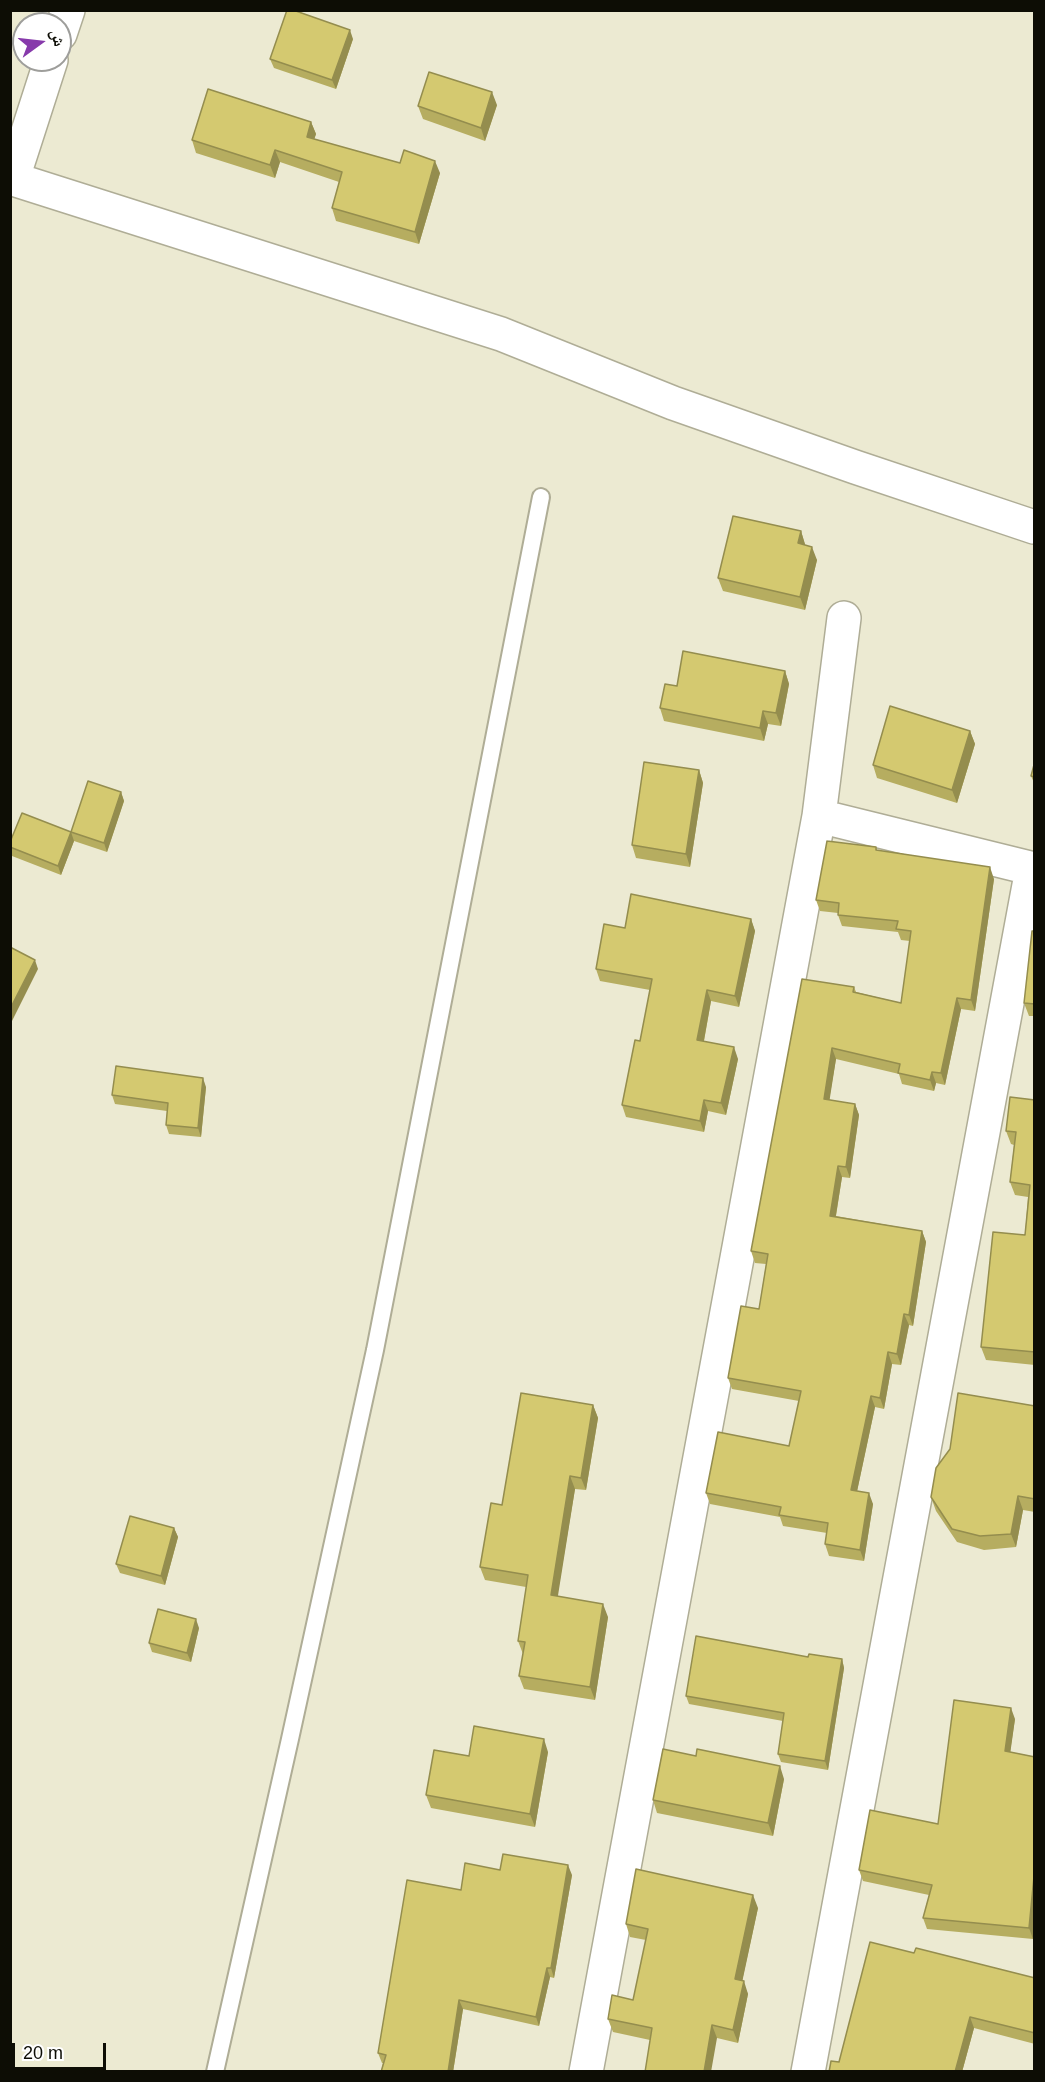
<!DOCTYPE html>
<meta charset="utf-8">
<style>
body{margin:0}
#map{position:relative;width:1045px;height:2082px;overflow:hidden;background:#ecead2;font-family:Arial,"Noto Naskh Arabic",sans-serif}
canvas{display:block}
.frame{position:absolute;inset:0;border:12px solid #0d0d05;pointer-events:none}
.north{position:absolute;left:12px;top:12px;width:60px;height:60px;box-sizing:border-box;background:#fff;border:2px solid #9e9e9b;border-radius:50%;rotate:75deg;font-size:16px;font-weight:700;line-height:24px;text-align:center;color:#0d0d05}
.north::after{content:'';display:block;margin:auto;width:21px;height:27px;background:#873aab;clip-path:polygon(50% 0,100% 100%,50% 72%,0 100%)}
.scale{position:absolute;left:12px;top:2043px;width:94px;height:27px;box-sizing:border-box;border:3px solid #0d0d05;border-top:0;padding-left:8px;font-size:18px;line-height:21px;white-space:nowrap;color:#0d0d05;-webkit-text-stroke:4px #fff;paint-order:stroke}
</style>
<div id="map">
<canvas width="1045" height="2082"></canvas>
<div class="frame"></div>
<div class="north">ش</div>
<div class="scale">20 m</div>
</div>
<script>
const ctx = document.querySelector('canvas').getContext('2d');
ctx.lineJoin = 'round';
const toPath = rows => new Path2D(rows.map(r => 'M' + r).join(''));
function strokePath(path, color, width, dash) { ctx.strokeStyle = color; ctx.lineWidth = width; ctx.lineCap = dash ? 'butt' : 'round'; ctx.setLineDash(dash || []); ctx.stroke(path); }
function fillPath(path, color) { ctx.fillStyle = color; ctx.fill(path, 'evenodd'); }
const service = toPath([
 [215,2072,290,1739,375,1350,541,497]
]);
const minor = toPath([
 [60,34,68,10],
 [10,178,501,334,673,403,855,467,1034,527],
 [13,178,51,60],
 [819,816,1034,869],
 [586,2072,819,816,844,618],
 [808,2072,1032,869]
]);
const wall = toPath([
 [353,39,336,89,274,68,270,59],
 [497,105,485,141,423,119,418,106],
 [311,122,316,134,314,139,400,163,440,173,419,244,336,221,332,208,339,182,280,162,275,178,196,153,192,140],
 [801,531,805,545,817,560,805,610,723,591,718,578],
 [785,671,789,684,781,726,768,724,764,741,664,721,660,708,677,686],
 [970,731,975,744,957,803,877,778,873,765],
 [1035,761,1035,785,1031,776],
 [699,770,703,783,690,867,636,858,632,845],
 [121,792,124,801,107,852,74,841,61,875,12,856,10,852,10,842,71,832],
 [876,847,877,850,994,879,975,1011,961,1009,945,1085,936,1083,934,1091,902,1084,899,1074,836,1059,829,1100,855,1104,859,1115,850,1178,842,1177,836,1216,922,1231,926,1242,913,1326,909,1325,901,1365,892,1364,884,1409,875,1407,857,1491,873,1504,864,1561,829,1556,825,1544,827,1533,783,1526,780,1517,710,1504,706,1493,789,1446,799,1401,732,1389,728,1378,759,1309,766,1264,755,1263,751,1251,854,987,856,992,901,1003,910,941,901,940,898,932,842,926,838,915,838,913,820,911,816,900],
 [751,919,755,931,739,1007,711,1001,704,1041,738,1059,726,1115,708,1111,704,1132,626,1117,622,1105,640,1041,650,990,600,981,596,969,625,928],
 [1035,931,1035,1016,1029,1016,1024,1003],
 [206,1087,201,1137,169,1134,166,1125,167,1111,115,1104,112,1095],
 [1035,1100,1035,1365,986,1360,981,1347,1025,1235,1028,1197,1015,1195,1010,1182,1014,1145,1011,1144,1006,1131],
 [593,1405,598,1418,586,1490,575,1489,557,1597,608,1617,595,1700,524,1689,519,1676,523,1654,518,1641,526,1587,485,1580,480,1567,502,1505],
 [1035,1406,1035,1512,1023,1510,1016,1547,984,1550,957,1542,936,1511,931,1497],
 [174,1528,178,1537,165,1585,120,1573,116,1564],
 [199,1628,191,1662,152,1652,149,1643],
 [808,1657,842,1659,844,1668,828,1770,781,1762,778,1754,783,1721,689,1704,686,1696],
 [1015,1719,1010,1752,1035,1757,1035,1921,1033,1939,927,1929,923,1918,929,1895,863,1881,859,1870,938,1824],
 [548,1752,535,1827,431,1808,426,1795,469,1756],
 [784,1779,773,1836,657,1813,653,1800],
 [500,1870,572,1875,554,1978,550,1977,539,2026,463,2009,453,2072,381,2072,383,2063,382,2063,378,2053,461,1890],
 [758,1908,742,1981,748,1994,738,2043,717,2038,650,2040,613,2032,608,2019,633,2000,646,1940,630,1937,626,1924],
 [914,1953,1035,1978,1035,2044,974,2028,962,2072,829,2072,839,2062]
]);
const shadedWall = toPath([
 [350,30,353,39,336,89,332,80],
 [492,92,497,105,485,141,481,128],
 [311,122,316,134,311,149,307,137],
 [275,150,280,162,275,178,270,165],
 [435,161,440,173,419,244,415,232],
 [801,531,805,544,803,556,798,543],
 [812,547,817,560,805,610,800,597],
 [785,671,789,684,781,726,776,713],
 [763,711,768,724,764,741,760,728],
 [970,731,975,744,957,803,952,790],
 [699,770,703,783,690,867,686,854],
 [121,792,124,801,107,852,104,843],
 [71,832,74,841,61,875,58,866],
 [990,867,994,879,975,1011,971,1000],
 [751,919,755,931,739,1007,735,996],
 [35,960,38,969,10,1025,10,1009],
 [707,990,711,1001,702,1051,697,1040],
 [957,998,961,1009,945,1085,941,1073],
 [734,1047,738,1059,726,1115,721,1103],
 [832,1048,836,1059,828,1110,824,1099],
 [932,1072,936,1083,934,1091,930,1080],
 [203,1078,206,1087,201,1137,198,1128],
 [704,1100,708,1111,704,1132,700,1121],
 [855,1104,859,1115,850,1178,846,1167],
 [838,1166,842,1177,834,1227,830,1216],
 [922,1231,926,1242,913,1326,909,1315],
 [904,1314,909,1325,901,1365,897,1354],
 [888,1352,892,1364,884,1409,880,1398],
 [871,1396,875,1407,855,1501,851,1490],
 [593,1405,598,1418,586,1490,581,1478],
 [570,1476,575,1489,556,1608,551,1595],
 [869,1493,873,1504,864,1561,860,1550],
 [1018,1496,1023,1510,1016,1547,1011,1534],
 [174,1528,178,1537,165,1585,161,1576],
 [603,1604,608,1617,595,1700,590,1687],
 [196,1619,199,1628,191,1662,187,1653],
 [842,1659,844,1668,828,1770,825,1761],
 [1011,1708,1015,1719,1009,1762,1005,1751],
 [544,1739,548,1752,535,1827,530,1814],
 [780,1766,784,1779,773,1836,768,1823],
 [568,1865,572,1875,554,1978,551,1968],
 [1035,1866,1035,1921,1033,1939,1029,1928],
 [753,1895,758,1908,740,1992,735,1979],
 [547,1968,550,1977,539,2026,536,2017],
 [744,1981,748,1994,738,2043,733,2030],
 [459,2000,463,2009,453,2072,448,2072],
 [970,2017,974,2028,962,2072,955,2072],
 [712,2025,717,2038,711,2072,704,2072]
]);
const building = toPath([
 [287,10,293,10,350,30,332,80,270,59,287,10],
 [429,72,492,92,481,128,418,106,429,72],
 [208,89,311,122,307,137,400,163,404,150,435,161,415,232,332,208,342,172,275,150,270,165,192,140,208,89],
 [733,516,801,531,798,543,812,547,800,597,718,578,733,516],
 [683,651,785,671,776,713,763,711,760,728,660,708,665,684,677,686,683,651],
 [890,706,970,731,952,790,873,765,890,706],
 [1035,761,1035,777,1031,776,1035,761],
 [644,762,699,770,686,854,632,845,644,762],
 [88,781,121,792,104,843,71,832,88,781],
 [22,813,71,832,58,866,10,847,10,842,22,813],
 [827,841,876,847,876,850,990,867,971,1000,957,998,941,1073,932,1072,930,1080,898,1073,900,1064,832,1048,824,1099,855,1104,846,1167,838,1166,830,1216,922,1231,909,1315,904,1314,897,1354,888,1352,880,1398,871,1396,851,1490,869,1493,860,1550,825,1544,828,1523,779,1515,781,1507,706,1493,718,1432,789,1446,801,1391,728,1378,741,1306,759,1309,768,1254,751,1251,802,979,854,987,853,992,901,1003,911,931,896,929,898,921,838,915,839,903,816,900,827,841],
 [631,894,751,919,735,996,707,990,697,1040,734,1047,721,1103,704,1100,700,1121,622,1105,635,1040,640,1041,652,979,596,969,604,924,625,928,631,894],
 [1032,931,1035,931,1035,1004,1024,1003,1032,931],
 [10,947,35,960,10,1009,10,947],
 [116,1066,203,1078,198,1128,166,1125,168,1103,112,1095,116,1066],
 [1010,1097,1035,1100,1035,1352,981,1347,993,1232,1025,1235,1030,1185,1010,1182,1016,1132,1006,1131,1010,1097],
 [521,1393,593,1405,581,1478,570,1476,551,1595,603,1604,590,1687,519,1676,525,1642,518,1641,528,1575,480,1567,491,1503,502,1505,521,1393],
 [958,1393,1035,1406,1035,1499,1018,1496,1011,1534,980,1536,952,1529,931,1497,936,1468,950,1449,958,1393],
 [130,1516,174,1528,161,1576,116,1564,130,1516],
 [158,1609,196,1619,187,1653,149,1643,158,1609],
 [696,1636,808,1657,809,1654,842,1659,825,1761,778,1754,784,1713,686,1696,696,1636],
 [954,1700,1011,1708,1005,1751,1035,1757,1035,1866,1029,1928,923,1918,932,1885,859,1870,870,1810,938,1824,954,1700],
 [474,1726,544,1739,530,1814,426,1795,434,1750,469,1756,474,1726],
 [663,1749,696,1756,697,1749,780,1766,768,1823,653,1800,663,1749],
 [503,1854,568,1865,551,1968,547,1968,536,2017,459,2000,448,2072,381,2072,386,2055,378,2053,407,1880,461,1890,465,1863,500,1870,503,1854],
 [636,1869,753,1895,735,1979,744,1981,733,2030,712,2025,704,2072,645,2072,652,2028,608,2019,612,1995,633,2000,648,1929,626,1924,636,1869],
 [870,1942,914,1953,916,1948,1035,1978,1035,2033,970,2017,955,2072,829,2072,831,2061,839,2062,870,1942]
]);
strokePath(service, '#afad96', 20);
strokePath(minor, '#afad96', 36);
strokePath(service, '#fff', 16);
strokePath(minor, '#fff', 33);
fillPath(wall, '#b6ad60');
fillPath(shadedWall, '#948d4e');
fillPath(building, '#d4c970');
strokePath(building, '#948d4e', 1.5);
</script>
